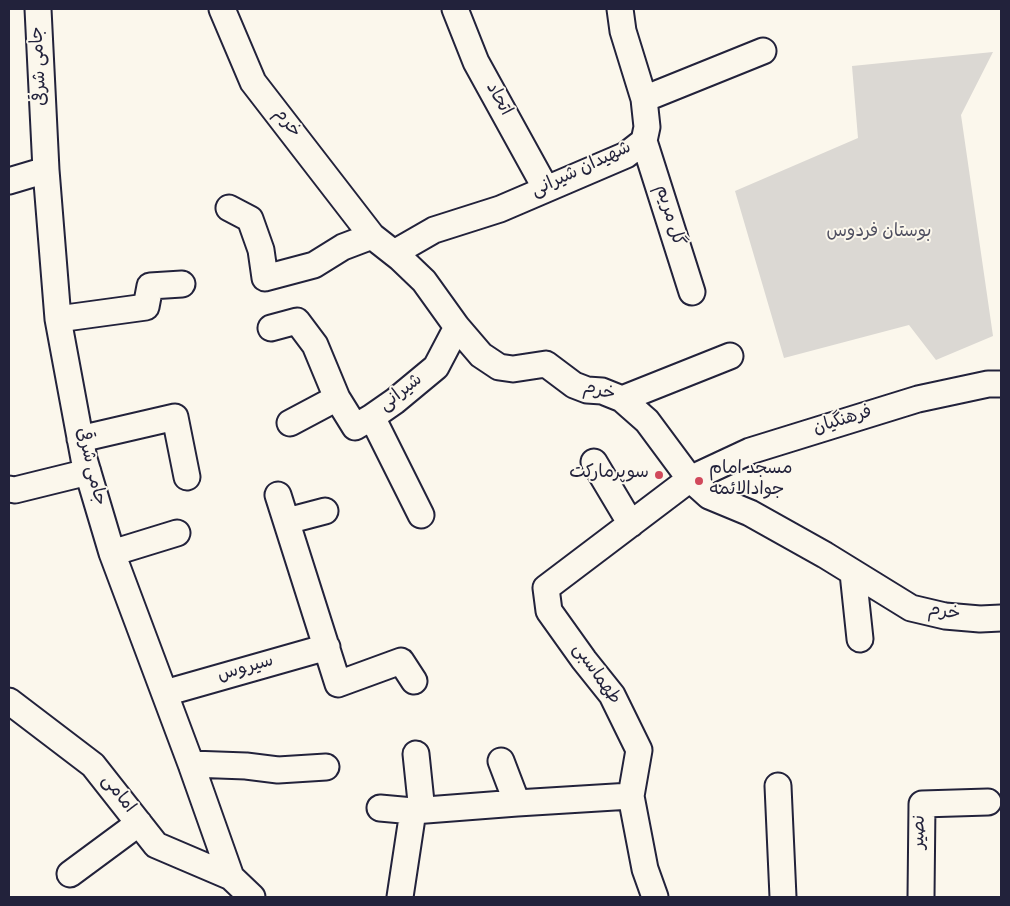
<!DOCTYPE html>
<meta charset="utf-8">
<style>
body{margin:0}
#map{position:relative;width:1010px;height:906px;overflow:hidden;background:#fbf7ec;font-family:Dekko,sans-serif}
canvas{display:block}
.frame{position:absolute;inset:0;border:10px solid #22223b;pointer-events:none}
</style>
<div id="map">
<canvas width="1010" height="906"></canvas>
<div class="frame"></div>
</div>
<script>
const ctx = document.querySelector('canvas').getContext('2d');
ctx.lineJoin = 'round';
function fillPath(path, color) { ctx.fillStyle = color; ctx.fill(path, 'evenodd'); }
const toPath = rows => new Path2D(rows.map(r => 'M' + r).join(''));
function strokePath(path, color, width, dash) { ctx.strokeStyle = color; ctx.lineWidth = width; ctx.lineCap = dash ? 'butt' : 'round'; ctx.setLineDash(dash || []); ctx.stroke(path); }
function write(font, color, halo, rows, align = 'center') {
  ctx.font = font + ' Dekko,"Playpen Sans Arabic",sans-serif'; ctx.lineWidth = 4; ctx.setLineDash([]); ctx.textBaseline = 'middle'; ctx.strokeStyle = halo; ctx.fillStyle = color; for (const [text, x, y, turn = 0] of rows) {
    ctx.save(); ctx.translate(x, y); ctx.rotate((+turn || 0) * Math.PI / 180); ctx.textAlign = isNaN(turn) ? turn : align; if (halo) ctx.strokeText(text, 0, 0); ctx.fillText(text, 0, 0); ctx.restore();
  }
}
const green = toPath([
 [993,52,961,115,993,336,936,360,909,325,784,358,735,191,858,138,852,66]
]);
const minor = toPath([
 [38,9,46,170,58,319,84,459,112,553,191,764,231,877,252,897],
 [222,9,253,82,372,236,400,258,424,281,457,327,481,355,499,367,513,369,546,364,574,385,587,390,602,391,622,399,647,421,690,479,709,496,750,513,825,555,911,608,945,616,980,619,1001,618],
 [455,9,476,62,546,189],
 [644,99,763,51],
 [644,141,692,292],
 [9,181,46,170],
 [229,208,250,219,261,250,265,278,314,265,343,247,372,236],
 [394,253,434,230,500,209,626,155,644,141,647,127,644,99,623,31,620,9],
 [58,319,146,307,150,286,182,284],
 [271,328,297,321,315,345,337,398,355,427,372,417],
 [622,399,730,356],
 [290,423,337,398],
 [80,439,175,417,187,477],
 [594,462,631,524],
 [9,489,15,490,88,472],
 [278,495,338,684,401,661,414,681],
 [421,515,372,417,395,401,436,367,457,327],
 [287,521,325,511],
 [112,553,177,533],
 [853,573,860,639],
 [165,693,327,647],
 [9,701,93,765,156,845,231,877],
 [501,761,517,803],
 [191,764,246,766,278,770,326,767],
 [778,786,783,897],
 [380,808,413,811,517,803,631,796],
 [70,874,139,823],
 [400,897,413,811,421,802,416,754],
 [655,897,645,869,631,796,639,750,612,695,584,660,549,611,546,588,690,479,750,451,918,399,988,384,1001,384],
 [921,897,922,804,988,802]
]);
const markers = [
 [659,475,5,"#d1495b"],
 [699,481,5,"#d1495b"]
];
const streetNames = [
 ["جامی شرقی",41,66,-93],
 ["اتحاد",497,100,61],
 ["خرم",286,124,52],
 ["شهیدان شیرانی",582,171,-25],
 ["گل مریم",668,216,73],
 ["خرم",599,393,16],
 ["شیرانی",402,394,-38],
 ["فرهنگیان",843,422,-17],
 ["جامی شرقی",89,467,76],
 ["خرم",944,614,10],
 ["سیروس",246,670,-16],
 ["طهماسبی",595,675,55],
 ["امامی",117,795,52],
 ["نصیر",921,832,-89]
];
const parkNames = [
 ["بوستان فردوس",879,234]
];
const poiNames = [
 ["مسجد امام",709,471],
 ["جوادالائمه",709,492],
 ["سوپرمارکت",649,475,"right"]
];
fillPath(green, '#dbd8d3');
strokePath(minor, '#22223b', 29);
strokePath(minor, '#fbf7ec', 25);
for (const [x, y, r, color] of markers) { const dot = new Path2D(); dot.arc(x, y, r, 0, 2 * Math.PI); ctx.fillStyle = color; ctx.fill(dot); strokePath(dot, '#fbf7ec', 2); }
write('18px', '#22223b', '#fbf7ec', streetNames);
write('18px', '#505061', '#fbf7ec', parkNames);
write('18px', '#22223b', '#fbf7ec', poiNames, 'left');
</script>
